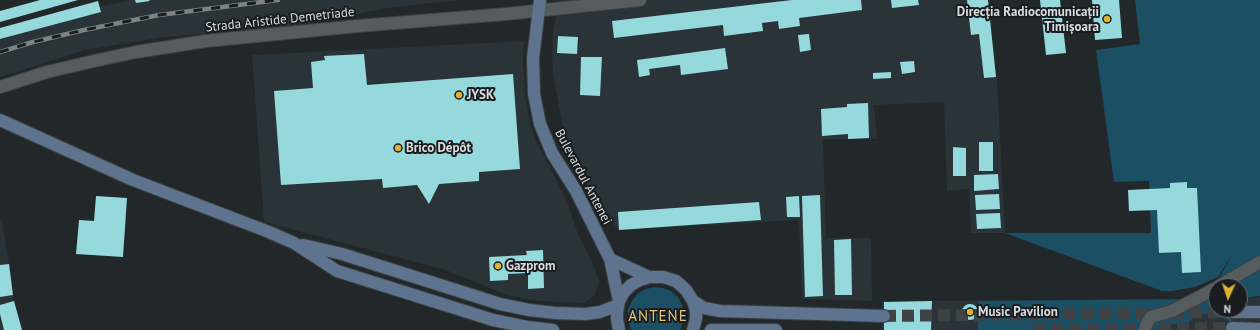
<!DOCTYPE html>
<meta charset="utf-8">
<style>
body{margin:0}
#map{position:relative;width:1260px;height:330px;overflow:hidden;background:#222729;font-family:"PT Sans",sans-serif}
canvas{display:block}
.north{position:absolute;left:1208px;top:278px;width:40px;height:40px;box-sizing:border-box;background:#191d20;border:1px solid #666a6c;border-radius:50%;rotate:183deg;font-size:11px;font-weight:700;line-height:16px;text-align:center;color:#dadddf}
.north::after{content:'';display:block;margin:auto;width:14px;height:18px;background:#dcb233;clip-path:polygon(50% 0,100% 100%,50% 72%,0 100%)}
</style>
<div id="map">
<canvas width="1260" height="330"></canvas>
<div class="north">N</div>
</div>
<script>
const ctx = document.querySelector('canvas').getContext('2d');
ctx.lineJoin = 'round';
function fillPath(path, color) { ctx.fillStyle = color; ctx.fill(path, 'evenodd'); }
const toPath = rows => new Path2D(rows.map(r => 'M' + r).join(''));
function strokePath(path, color, width, dash) { ctx.strokeStyle = color; ctx.lineWidth = width; ctx.lineCap = dash ? 'butt' : 'round'; ctx.setLineDash(dash || []); ctx.stroke(path); }
function write(font, color, halo, rows, align = 'center') {
  ctx.font = font + ' "PT Sans",sans-serif'; ctx.lineWidth = 4; ctx.setLineDash([]); ctx.textBaseline = 'middle'; ctx.strokeStyle = halo; ctx.fillStyle = color; for (const [text, x, y, turn = 0] of rows) {
    ctx.save(); ctx.translate(x, y); ctx.rotate((+turn || 0) * Math.PI / 180); ctx.textAlign = isNaN(turn) ? turn : align; if (halo) ctx.strokeText(text, 0, 0); ctx.fillText(text, 0, 0); ctx.restore();
  }
}
const built = toPath([
 [131,0,460,0,387,8,297,26,164,37,85,50,0,77,0,33,56,16],
 [559,0,987,0,997,79,1005,233,971,233,969,189,947,191,944,102,874,105,877,139,823,139,826,238,871,238,872,301,802,299,799,220,619,230,602,212,569,149,563,127,553,75,552,55,553,33],
 [524,41,523,58,525,94,530,124,536,141,567,201,578,234,592,262,599,281,595,295,585,303,537,301,507,295,446,270,264,222,252,55],
 [0,220,2,221,9,264,14,301,22,330,0,330],
 [1260,297,1260,330,882,330,882,301,1216,299,1216,310,1240,310,1240,298]
]);
const green = toPath([
 [1135,0,1260,0,1260,296,1240,298,1240,286,1216,286,1216,310,1232,310,1232,323,1225,318,1215,314,1204,314,1193,318,1188,323,1171,324,1157,330,978,330,979,301,1184,299,1218,280,1233,253,1218,277,1195,287,1172,291,1162,291,1005,233,1151,233,1149,181,1114,182,1096,50,1140,44],
 [655,287,663,288,671,291,678,297,682,305,684,313,683,322,680,330,633,330,631,329,628,319,628,310,632,301,638,293,646,289]
]);
const building = toPath([
 [40,0,78,0,0,22,0,11],
 [135,0,149,0,150,1,136,3],
 [792,0,861,0,862,10,799,18,800,26,779,29,778,21,762,23,763,31,724,36,723,25,614,38,612,21],
 [891,0,918,0,919,5,892,8],
 [967,0,988,0,996,77,984,78,979,34,971,35],
 [1040,0,1060,0,1066,53,1046,55],
 [1092,0,1119,0,1122,38,1095,40],
 [98,1,101,12,0,39,0,28],
 [809,34,811,50,800,52,798,35],
 [558,36,578,37,577,54,557,53],
 [725,48,728,69,681,75,680,65,649,69,650,75,639,77,637,60],
 [364,54,367,85,513,74,520,169,479,172,479,181,439,184,429,204,417,185,383,188,382,179,281,185,274,91,313,88,311,62,325,60,324,56],
 [581,57,602,57,600,96,580,95],
 [914,61,915,72,902,74,900,62],
 [891,72,891,78,873,79,873,73],
 [868,103,869,138,848,139,848,134,822,136,821,109,847,107,847,104],
 [979,142,993,142,993,171,979,171],
 [953,147,966,148,966,176,953,176],
 [998,174,999,189,974,191,974,175],
 [1187,182,1187,188,1197,188,1201,272,1182,273,1181,252,1159,253,1157,210,1129,211,1128,190,1170,188,1170,183],
 [999,194,1000,209,976,210,975,195],
 [820,195,823,296,805,297,802,196],
 [96,196,127,198,123,257,76,254,79,220,94,221],
 [799,196,800,217,787,217,786,197],
 [759,202,761,220,619,230,618,212],
 [1000,213,1001,228,977,229,976,214],
 [851,239,852,295,835,295,834,240],
 [543,250,544,288,528,289,528,273,508,274,508,280,490,281,489,257,527,255,526,251],
 [9,264,13,295,0,297,0,265],
 [14,301,22,330,4,330,0,314,0,305],
 [932,301,931,330,884,330,884,302],
 '962 312a8 8 0 1 1 16 0a8 8 0 1 1-16 0Z'
]);
const secondaryTunnel = toPath([
 [884,316,1232,312],
 [1033,330,1232,328]
]);
const street = toPath([
 [0,87,47,72,94,61,136,52,206,41,358,26,506,14,640,0],
 [1219,286,1260,262],
 [1145,330,1146,325,1151,317,1172,311,1201,296,1216,288]
]);
const secondary = toPath([
 [540,0,533,58,534,94,540,124,552,153,576,191,610,259,619,301],
 [0,120,133,180,269,232,294,243,337,271,493,320,527,327,553,330],
 [303,245,342,254,500,304,529,310,555,313,586,314,600,312,618,305],
 [610,259,649,277],
 [693,301,704,308,720,311,884,316],
 [1232,312,1260,312],
 [1232,328,1260,329],
 [619,330,617,319,617,312,619,301,624,292,631,285,640,280,649,277,663,277,676,281,686,290,693,301,696,310,696,319,693,330],
 [711,330,776,330]
]);
const rail = toPath([
 [0,52,33,42,84,30,159,15,278,0]
]);
const markers = [
 [1107,19,4,"#dcb233"],
 [459,95,4,"#dcb233"],
 [398,148,4,"#dcb233"],
 [498,266,4,"#dcb233"],
 [970,312,4,"#dcb233"]
];
const poiNames = [
 ["Direcția Radiocomunicații",1099,12,"right"],
 ["Timișoara",1099,27,"right"],
 ["JYSK",467,95],
 ["Brico Dépôt",406,148],
 ["Gazprom",506,266],
 ["Music Pavilion",978,312]
];
const streetNames = [
 ["Strada Aristide Demetriade",280,20,-6],
 ["Bulevardul Antenei",583,177,62]
];
const quarterNames = [
 ["ANTENE",658,317]
];
fillPath(built, '#293338');
fillPath(green, '#1b4f64');
fillPath(building, '#96d9dd');
strokePath(secondaryTunnel, '#3e4244', 12, [12, 6]);
strokePath(street, '#3d4143', 14);
strokePath(secondary, '#3d4143', 14);
strokePath(street, '#565c5e', 12);
strokePath(secondary, '#5e748e', 12);
strokePath(rail, '#7e8284', 4.5);
strokePath(rail, '#191d20', 3, [9]);
for (const [x, y, r, color] of markers) { const dot = new Path2D(); dot.arc(x, y, r, 0, 2 * Math.PI); ctx.fillStyle = color; ctx.fill(dot); strokePath(dot, '#191d20', 1.5); }
write('bold 13px', '#dadddf', '#191d20', poiNames, 'left');
write('13px', '#dadddf', '#191d20', streetNames);
ctx.letterSpacing = '1px';
write('15px', '#e0c479', '#191d20', quarterNames);
ctx.letterSpacing = '0px';
</script>
